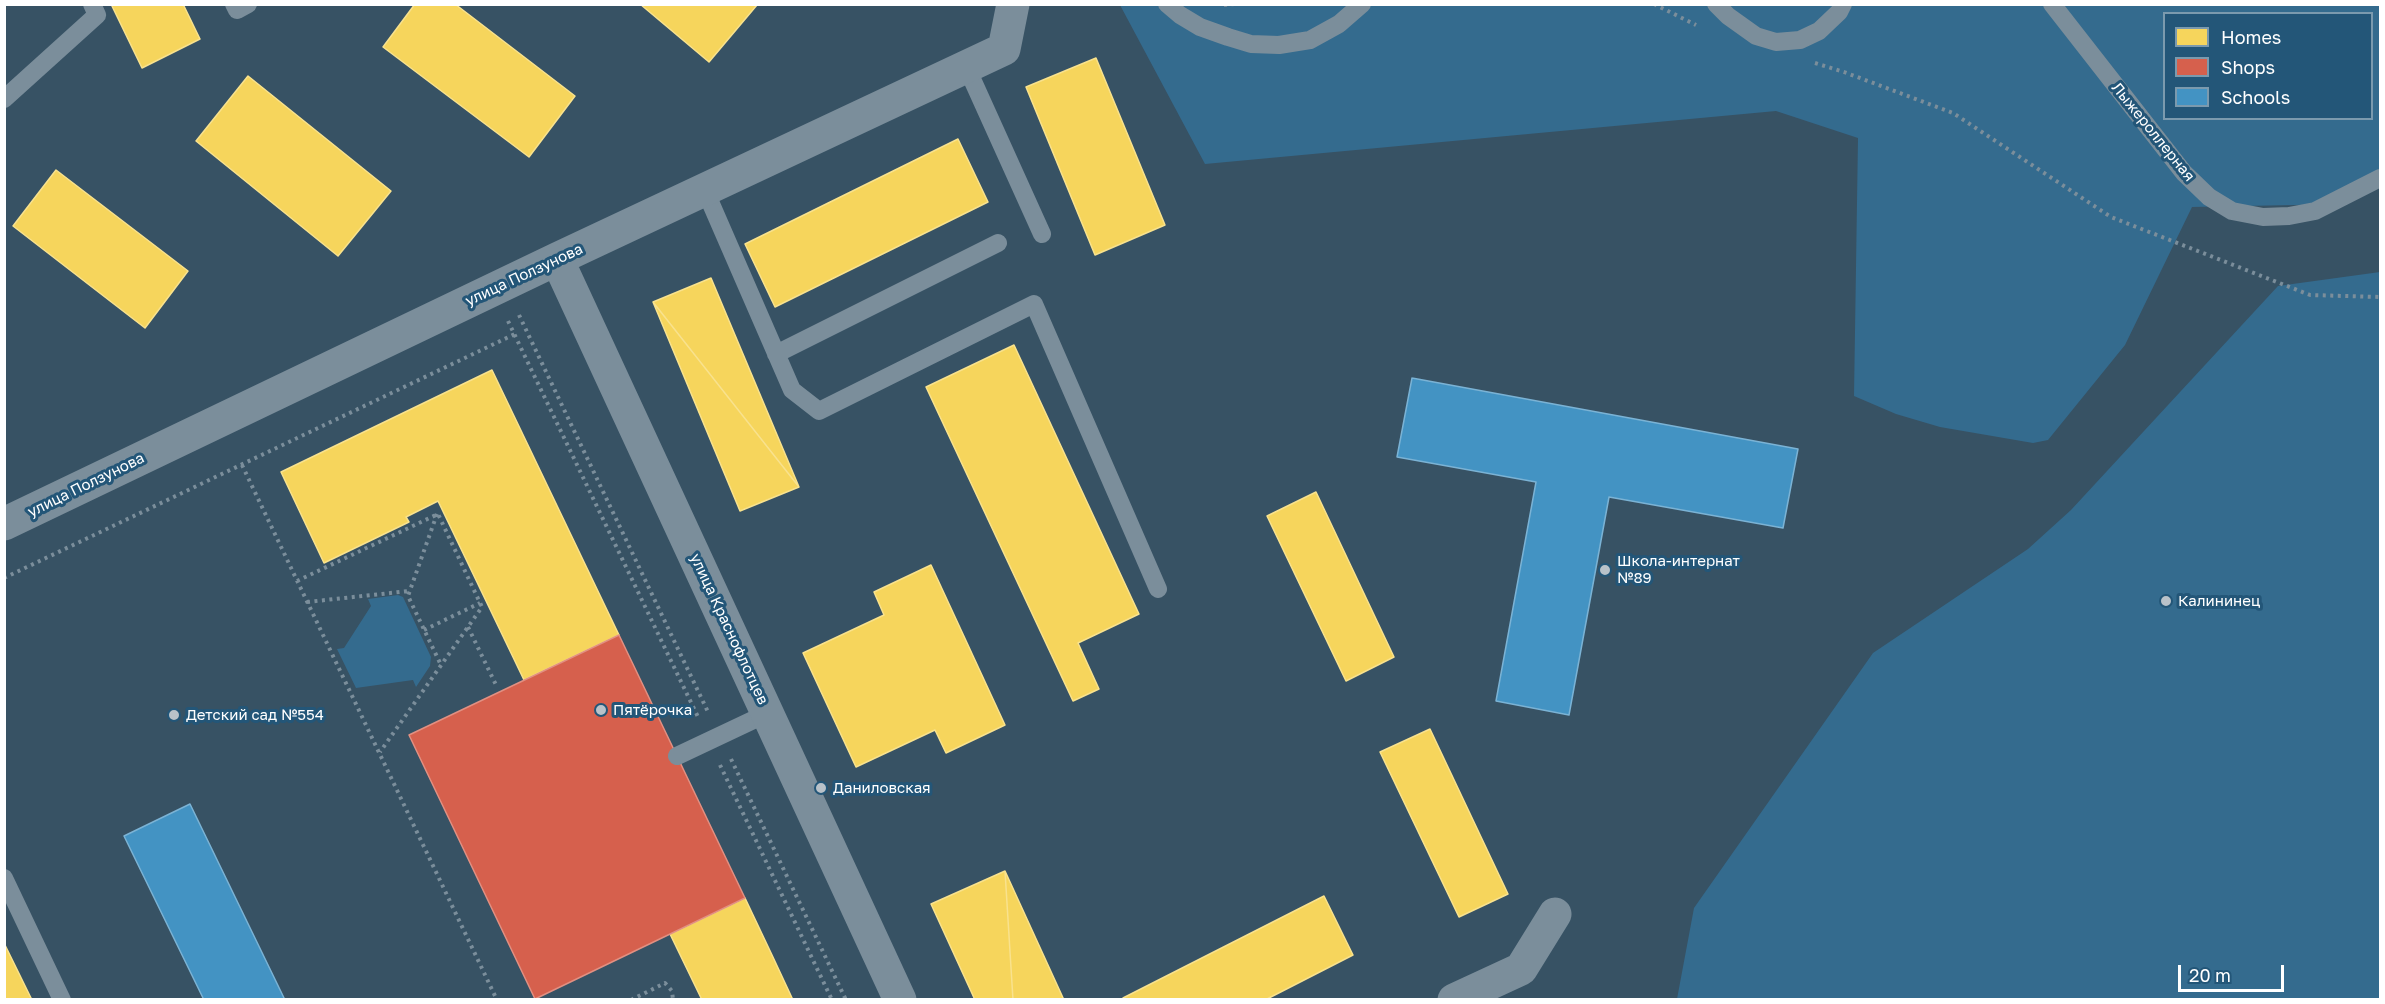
<!DOCTYPE html>
<meta charset="utf-8">
<style>
body{margin:0}
#map{position:relative;width:2385px;height:1004px;overflow:hidden;background:#375264;font-family:"Golos Text",sans-serif}
canvas{display:block}
.frame{position:absolute;inset:0;border:6px solid #fff;pointer-events:none}
.legend{position:absolute;left:2163px;top:12px;width:210px;height:108px;box-sizing:border-box;background:#235678;border:2px solid #7b9aae;margin:0;padding:8px 10px;list-style:none;font-size:18px;color:#fff}
.legend li{display:flex;align-items:center;gap:12px;height:30px}
.legend b{width:30px;border:2px solid #7b9aae}
.scale{position:absolute;left:2178px;top:965px;width:106px;height:27px;box-sizing:border-box;border:3px solid #fff;border-top:0;padding-left:8px;font-size:18px;line-height:21px;white-space:nowrap;color:#fff;-webkit-text-stroke:4px #235678;paint-order:stroke}
</style>
<div id="map">
<canvas width="2385" height="1004"></canvas>
<div class="frame"></div>
<ul class="legend">
<li><b style="height:16px;background:#f6d55c"></b>Homes</li>
<li><b style="height:16px;background:#d6604d"></b>Shops</li>
<li><b style="height:16px;background:#4393c3"></b>Schools</li>
</ul>
<div class="scale">20 m</div>
</div>
<script>
const ctx = document.querySelector('canvas').getContext('2d');
ctx.lineJoin = 'round';
function fillPath(path, color) { ctx.fillStyle = color; ctx.fill(path, 'evenodd'); }
const toPath = rows => new Path2D(rows.map(r => 'M' + r).join(''));
function strokePath(path, color, width, dash) { ctx.strokeStyle = color; ctx.lineWidth = width; ctx.lineCap = dash ? 'butt' : 'round'; ctx.setLineDash(dash || []); ctx.stroke(path); }
function write(font, color, halo, rows, align = 'center') {
  ctx.font = font + ' "Golos Text",sans-serif'; ctx.lineWidth = 6; ctx.setLineDash([]); ctx.textBaseline = 'middle'; ctx.strokeStyle = halo; ctx.fillStyle = color; for (const [text, x, y, turn = 0] of rows) {
    ctx.save(); ctx.translate(x, y); ctx.rotate((+turn || 0) * Math.PI / 180); ctx.textAlign = isNaN(turn) ? turn : align; if (halo) ctx.strokeText(text, 0, 0); ctx.fillText(text, 0, 0); ctx.restore();
  }
}
const green = toPath([
 [1120,5,2380,5,2380,180,2346,204,2192,207,2125,345,2048,440,2033,443,1940,427,1896,414,1854,396,1858,138,1776,111,1205,164],
 [2164,14,2372,14,2372,118,2164,118],
 [2380,272,2380,999,1677,999,1694,908,1873,653,2028,549,2071,510,2278,286],
 [398,595,403,597,431,657,430,666,416,687,413,680,356,688,337,649,344,648,371,606,368,599]
]);
const homes = toPath([
 [111,4,183,4,200,39,142,68,111,4],
 [415,4,455,4,575,96,529,157,383,47,415,4],
 [640,4,756,4,757,5,709,62,640,4],
 [1096,58,1165,225,1095,255,1026,87,1096,58],
 [248,76,391,191,338,256,196,141,248,76],
 [958,139,988,202,775,307,745,244,958,139],
 [56,170,188,271,145,328,13,226,56,170],
 [711,278,799,487,653,302,711,278],
 [653,302,799,487,740,511,653,302],
 [1014,345,1139,614,1078,643,1099,689,1073,701,926,387,1014,345],
 [492,370,619,635,524,680,438,501,406,517,409,522,324,563,281,472,492,370],
 [1316,492,1394,657,1346,681,1267,516,1316,492],
 [931,565,1005,725,946,753,935,730,856,767,803,653,884,615,874,592,931,565],
 [1430,729,1508,894,1459,917,1380,752,1430,729],
 [1005,871,1064,1000,1013,1000,1005,871],
 [1005,871,1013,1000,975,1000,931,904,1005,871],
 [1324,896,1353,955,1265,1000,1124,1000,1123,998,1324,896],
 [745,898,772,955,793,1000,702,1000,670,934,745,898],
 [4,943,32,1000,4,1000,4,943]
]);
const shops = toPath([
 [619,635,745,898,535,999,409,735,619,635]
]);
const schools = toPath([
 [1412,378,1798,449,1783,528,1609,497,1569,715,1496,701,1536,482,1397,457,1412,378],
 [190,804,285,1000,204,1000,124,836,190,804]
]);
const path = toPath([
 [1654,4,1696,25],
 [1224,5,1236,4],
 [1815,63,1844,72,1953,113,2111,217,2310,295,2380,297],
 [519,315,708,712],
 [508,321,698,717],
 [242,465,497,1000],
 [437,514,408,596,441,665],
 [4,578,515,334],
 [297,581,438,514,482,607,380,752],
 [307,602,409,591],
 [468,627,497,687],
 [424,630,480,603],
 [731,759,846,1000],
 [720,765,832,1000],
 [631,1000,665,983,672,991,673,1000]
]);
const service = toPath([
 [234,4,237,10,248,4],
 [1167,4,1180,15,1200,27,1228,37,1251,44,1279,45,1310,40,1339,24,1362,4],
 [1716,4,1728,16,1756,36,1776,42,1800,40,1819,31,1839,12,1843,4],
 [2052,4,2184,173,2209,197,2232,211,2263,217,2289,216,2315,211,2380,178],
 [967,68,1042,234],
 [4,99,97,15,92,4],
 [705,190,792,390,819,411,1034,304,1158,589],
 [776,354,998,243],
 [677,756,768,713],
 [4,878,62,1000]
]);
const minor = toPath([
 [557,259,900,1000],
 [4,524,557,259,1004,49,1013,4],
 [1454,1000,1521,969,1555,914]
]);
const markers = [
 [1605,570,6,"#b9c2c9"],
 [2166,601,6,"#b9c2c9"],
 [601,710,6,"#b9c2c9"],
 [174,715,6,"#b9c2c9"],
 [821,788,6,"#b9c2c9"]
];
const streetNames = [
 ["Лыжероллерная",2153,132,51],
 ["улица Ползунова",524,275,-25],
 ["улица Ползунова",86,485,-26],
 ["улица Краснофлотцев",729,629,65]
];
const poiNames = [
 ["Школа-интернат",1617,561],
 ["№89",1617,578],
 ["Калининец",2178,601],
 ["Пятёрочка",613,710],
 ["Детский сад №554",186,715],
 ["Даниловская",833,788]
];
fillPath(green, '#346b8e');
fillPath(homes, '#f6d55c');
strokePath(homes, '#f9e28d', 1.5);
fillPath(shops, '#d6604d');
strokePath(shops, '#e29082', 1.5);
fillPath(schools, '#4393c3');
strokePath(schools, '#7bb3d5', 1.5);
strokePath(path, '#7b8e9b', 4, [3, 4.5]);
strokePath(service, '#7b8e9b', 18);
strokePath(minor, '#7b8e9b', 33);
for (const [x, y, r, color] of markers) { const dot = new Path2D(); dot.arc(x, y, r, 0, 2 * Math.PI); ctx.fillStyle = color; ctx.fill(dot); strokePath(dot, '#235678', 2); }
write('15px', '#fff', '#235678', streetNames);
write('15px', '#fff', '#235678', poiNames, 'left');
</script>
